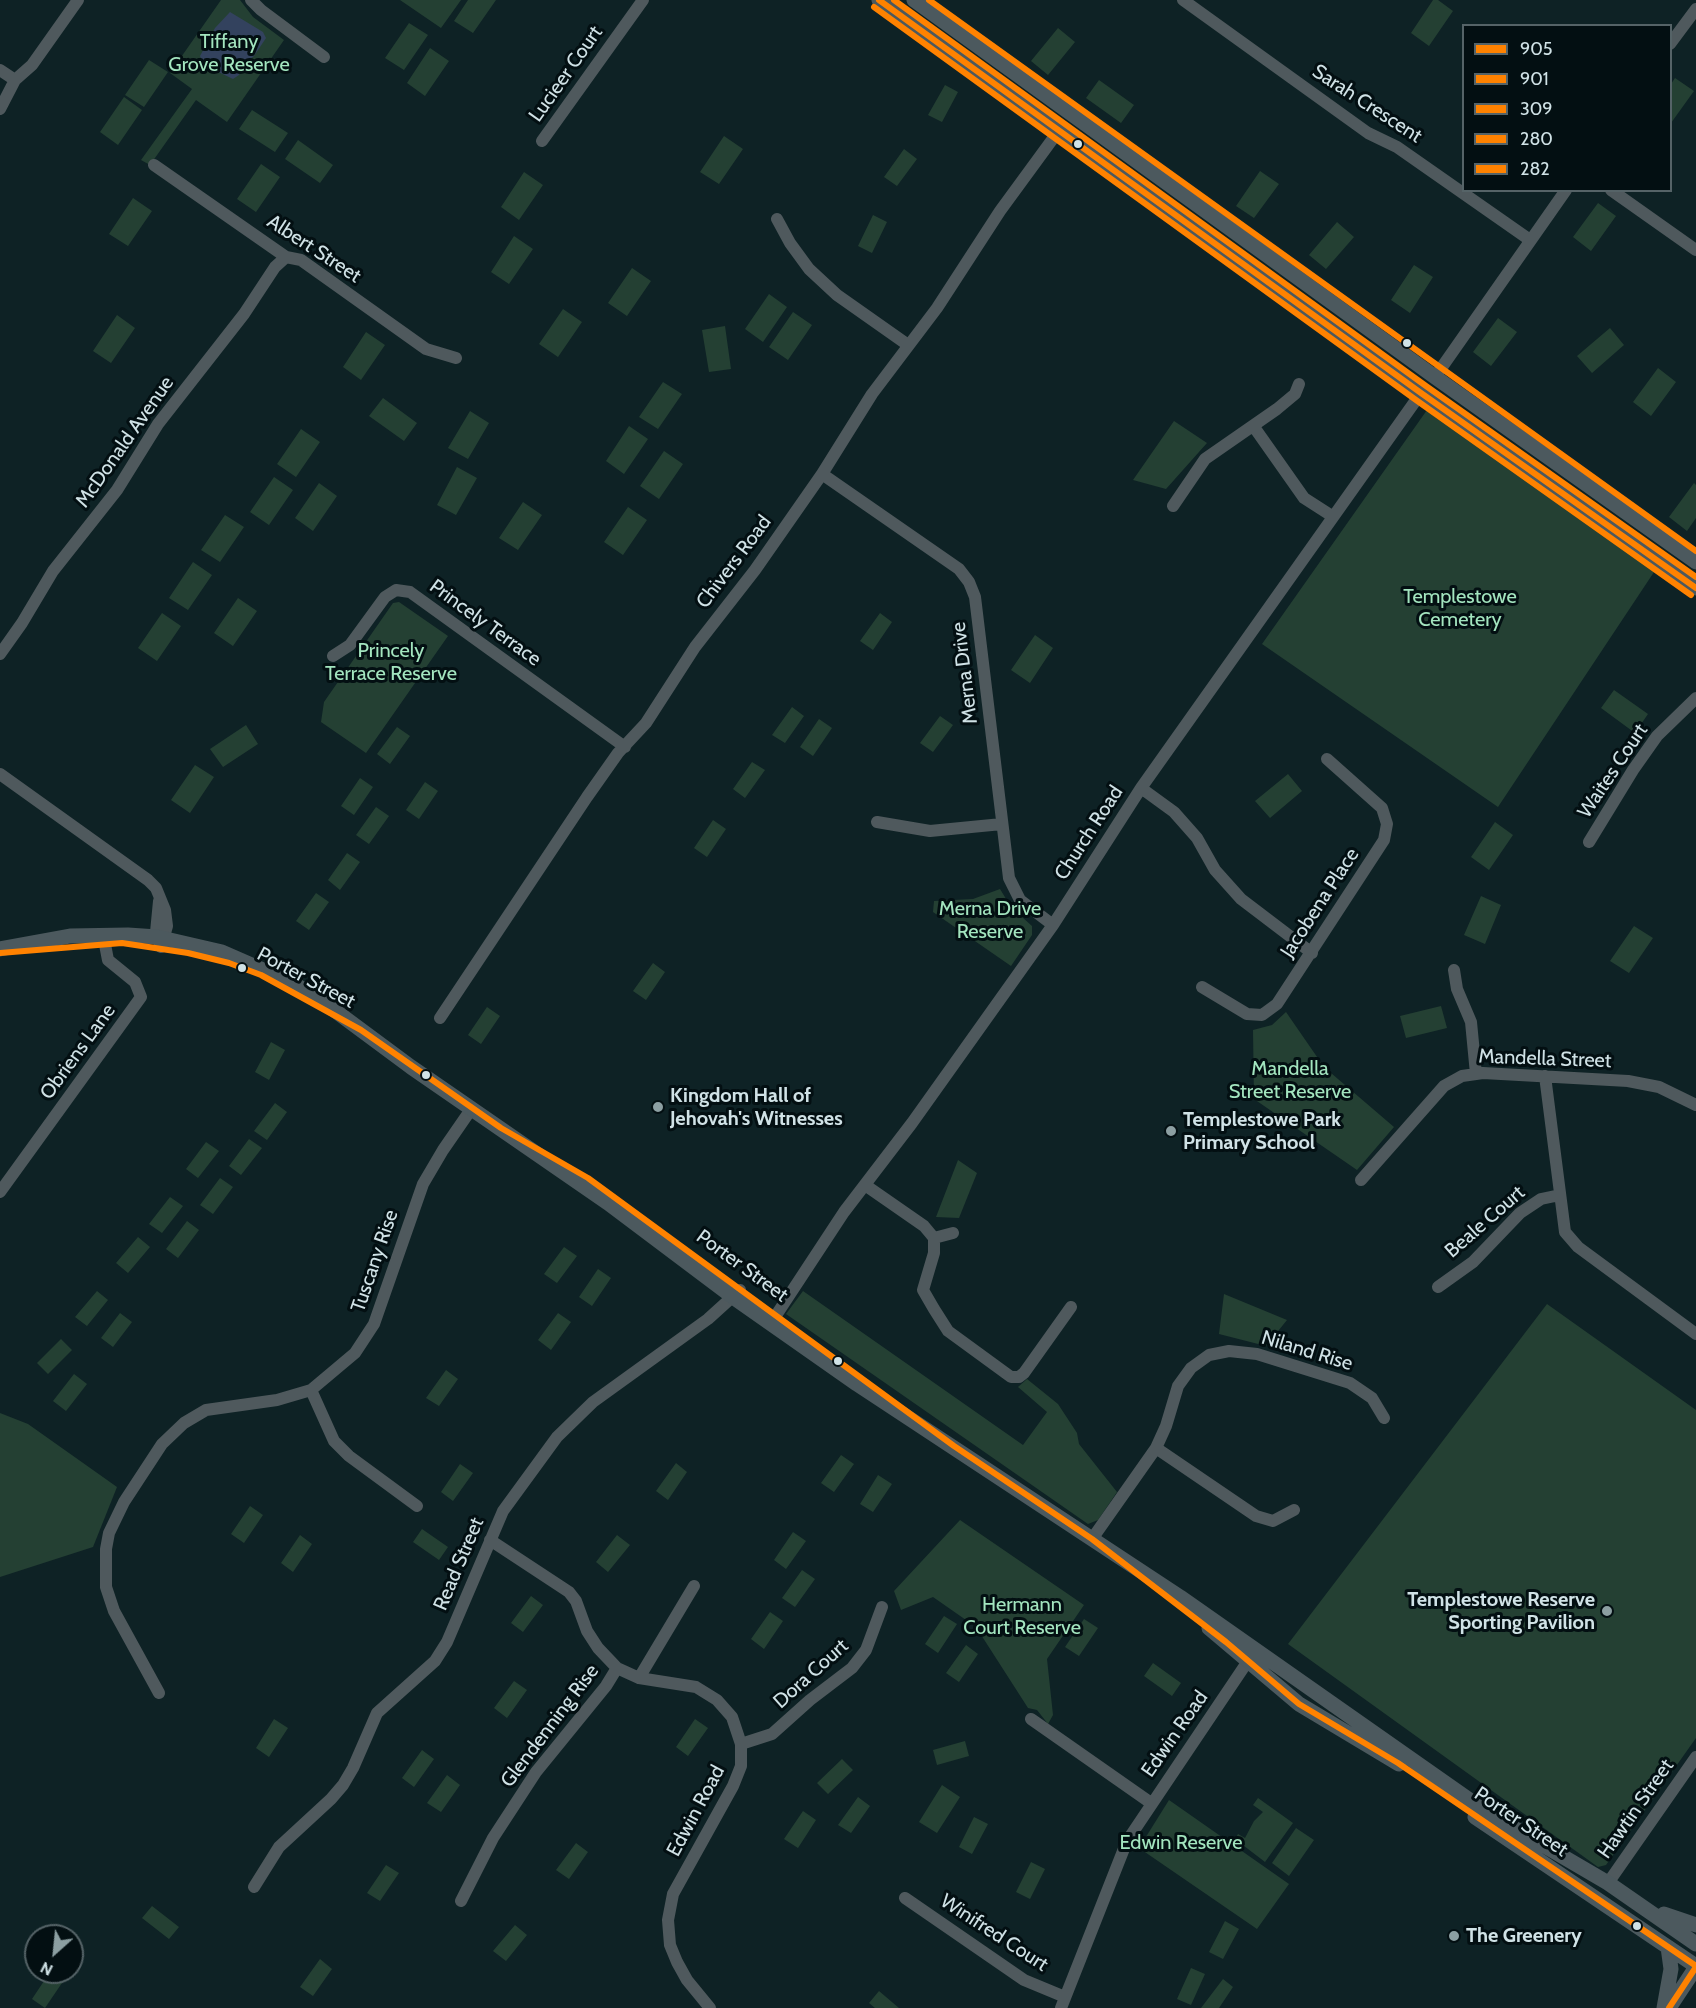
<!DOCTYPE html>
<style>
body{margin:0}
#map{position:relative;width:1696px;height:2008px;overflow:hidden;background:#0e2225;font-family:Cabin,sans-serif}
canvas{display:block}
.legend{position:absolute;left:1462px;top:24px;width:210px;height:168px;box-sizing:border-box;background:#030f12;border:2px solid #556367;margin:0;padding:8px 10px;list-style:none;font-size:18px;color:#d0e2e6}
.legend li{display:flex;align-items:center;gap:12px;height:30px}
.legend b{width:30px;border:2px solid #556367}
.north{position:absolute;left:24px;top:1924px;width:60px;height:60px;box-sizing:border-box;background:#030f12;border:2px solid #556367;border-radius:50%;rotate:207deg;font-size:16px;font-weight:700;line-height:24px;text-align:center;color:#d0e2e6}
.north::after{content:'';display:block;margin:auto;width:21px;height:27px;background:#8c9fa2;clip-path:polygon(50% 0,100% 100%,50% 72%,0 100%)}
</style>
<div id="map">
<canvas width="1696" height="2008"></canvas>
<ul class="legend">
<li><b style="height:8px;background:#ff8200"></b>905</li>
<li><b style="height:8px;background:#ff8200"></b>901</li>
<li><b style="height:8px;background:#ff8200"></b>309</li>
<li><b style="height:8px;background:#ff8200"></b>280</li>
<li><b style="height:8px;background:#ff8200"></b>282</li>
</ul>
<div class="north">N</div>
</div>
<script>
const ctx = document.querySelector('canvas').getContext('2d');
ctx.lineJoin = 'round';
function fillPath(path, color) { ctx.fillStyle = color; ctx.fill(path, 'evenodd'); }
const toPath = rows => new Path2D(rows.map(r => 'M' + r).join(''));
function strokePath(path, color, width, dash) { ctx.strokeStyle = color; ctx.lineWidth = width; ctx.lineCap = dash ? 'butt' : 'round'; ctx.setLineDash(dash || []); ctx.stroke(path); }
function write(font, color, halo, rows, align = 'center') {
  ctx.font = font + ' Cabin,sans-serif'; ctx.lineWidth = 6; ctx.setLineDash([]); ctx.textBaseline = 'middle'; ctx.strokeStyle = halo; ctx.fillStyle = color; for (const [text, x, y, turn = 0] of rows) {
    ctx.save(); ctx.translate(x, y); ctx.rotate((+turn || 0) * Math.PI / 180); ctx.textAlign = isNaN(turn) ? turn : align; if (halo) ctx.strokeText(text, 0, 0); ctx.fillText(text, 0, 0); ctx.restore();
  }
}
const green = toPath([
 [221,0,240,0,253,17,284,40,227,122,196,100,150,165,141,160,192,89,170,73],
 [400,0,461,0,441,28],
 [468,0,496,0,473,33,454,21],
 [1433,0,1438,0,1453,11,1429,46,1411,33],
 [409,23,428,35,404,70,385,58],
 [1058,28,1075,42,1048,75,1031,61],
 [430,48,449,61,425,96,407,83],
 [149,60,168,72,144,107,125,95],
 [1675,78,1694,91,1671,123,1671,84],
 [1099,80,1134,105,1121,123,1086,98],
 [945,85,958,92,942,122,928,115],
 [124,97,142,110,118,145,100,132],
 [252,110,288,133,275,152,239,129],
 [724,136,743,149,719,184,700,172],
 [298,140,333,165,320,183,285,159],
 [904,149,917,159,897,186,884,177],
 [261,164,280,177,256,212,237,199],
 [1260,171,1279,184,1254,218,1236,206],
 [524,172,543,185,519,220,501,207],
 [133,198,152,211,128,246,109,234],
 [1598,203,1616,216,1591,251,1573,237],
 [873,215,887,222,872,253,858,246],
 [1337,222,1354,237,1326,269,1309,255],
 [514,236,533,249,509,284,491,272],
 [1414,265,1433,277,1410,313,1391,300],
 [632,268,651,281,627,316,608,303],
 [769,294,787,307,763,342,745,329],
 [563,309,582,322,558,357,539,344],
 [793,312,812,325,788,360,769,347],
 [117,315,135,328,111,363,93,351],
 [1498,318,1517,332,1491,366,1473,352],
 [725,326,731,369,709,372,702,330],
 [1610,328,1624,345,1592,373,1577,356],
 [366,332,385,345,361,380,343,367],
 [1658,368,1676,382,1651,416,1633,402],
 [663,382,682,394,658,429,639,417],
 [383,398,417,423,404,441,369,416],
 [1427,410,1656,569,1498,807,1262,644],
 [470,411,489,423,468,459,448,448],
 [1174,421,1207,443,1166,489,1133,480],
 [629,426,648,439,624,474,606,461],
 [301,429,320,442,296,477,277,464],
 [664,451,683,464,659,499,640,486],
 [457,467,477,478,456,515,437,505],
 [274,477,293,490,269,525,250,512],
 [319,483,337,496,313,531,295,518],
 [1694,483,1696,485,1696,518,1687,531,1669,517],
 [523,502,542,515,518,550,499,538],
 [628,507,647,520,623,555,604,542],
 [225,515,244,527,220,562,201,550],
 [193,562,212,575,188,610,169,598],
 [238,598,257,611,233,646,214,633],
 [399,602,448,636,366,753,321,722,324,702,393,603],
 [162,613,181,626,157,661,138,648],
 [880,613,892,622,873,650,860,641],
 [1035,635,1053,648,1030,683,1011,670],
 [1614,690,1648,714,1635,733,1601,708],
 [792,707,804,716,785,743,772,735],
 [940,716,953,725,933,752,920,743],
 [819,719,832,728,813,756,800,747],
 [246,725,258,744,223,767,210,749],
 [397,727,410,736,390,764,377,754],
 [752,762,765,770,745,798,733,789],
 [195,765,214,777,190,813,171,800],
 [1288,774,1302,791,1270,818,1255,801],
 [360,778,373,787,354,815,341,806],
 [425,782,438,791,419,819,406,810],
 [376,807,389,816,369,844,356,835],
 [713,820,726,829,707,857,694,848],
 [1495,822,1513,835,1489,870,1471,857],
 [347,853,360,862,340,890,328,880],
 [1000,889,1011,907,1032,926,1032,935,1011,966,933,912,934,901,973,899],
 [316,893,329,902,309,930,296,921],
 [1481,896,1501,905,1485,944,1464,935],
 [1634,926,1653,938,1629,973,1610,961],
 [653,963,665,972,646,1000,633,991],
 [1441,1006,1447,1028,1406,1038,1400,1016],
 [487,1007,500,1016,481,1044,468,1035],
 [1286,1012,1324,1067,1394,1127,1357,1170,1254,1099,1253,1030,1272,1025],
 [271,1042,285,1050,269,1080,255,1072],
 [275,1103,287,1112,267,1140,254,1131],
 [249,1139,262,1148,241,1175,229,1166],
 [206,1142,219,1151,198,1178,186,1169],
 [958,1160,977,1173,959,1218,936,1217],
 [220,1178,233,1187,213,1214,200,1205],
 [170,1197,183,1206,162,1233,149,1224],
 [187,1221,199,1230,178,1258,166,1249],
 [138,1237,150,1247,128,1273,116,1263],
 [564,1247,577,1256,557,1283,544,1274],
 [598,1269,611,1278,592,1306,579,1297],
 [97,1291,108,1300,87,1326,75,1317],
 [803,1291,1023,1445,1047,1412,1018,1387,1027,1379,1058,1404,1077,1433,1079,1444,1117,1492,1098,1520,1088,1524,786,1314],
 [1224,1294,1287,1320,1266,1346,1219,1334],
 [1547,1304,1696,1410,1696,1738,1606,1865,1598,1867,1288,1644],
 [120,1313,132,1322,113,1347,101,1338],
 [558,1313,571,1322,551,1350,538,1340],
 [61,1339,72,1350,48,1374,37,1363],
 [446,1370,458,1379,439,1406,426,1398],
 [74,1374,87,1384,66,1411,53,1401],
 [0,1413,28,1424,117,1487,93,1547,0,1577],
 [841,1455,854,1464,834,1492,821,1483],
 [676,1463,687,1472,668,1500,656,1491],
 [460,1464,473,1473,453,1501,441,1492],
 [878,1475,892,1484,873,1512,860,1504],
 [250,1506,263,1515,244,1543,231,1534],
 [960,1520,1084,1605,1047,1659,1053,1715,1048,1724,1037,1710,1028,1708,976,1627,933,1597,901,1610,894,1591],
 [422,1529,448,1547,439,1560,413,1542],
 [793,1532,806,1541,786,1569,774,1560],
 [300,1535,312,1544,293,1572,281,1563],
 [617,1535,630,1545,608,1572,596,1562],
 [802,1570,815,1579,795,1607,782,1598],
 [531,1596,543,1605,523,1632,511,1623],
 [770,1612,783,1621,764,1649,751,1639],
 [944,1616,957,1624,938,1653,925,1644],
 [1084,1619,1098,1628,1079,1656,1065,1647],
 [966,1645,978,1654,959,1682,946,1673],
 [1153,1663,1181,1683,1172,1696,1144,1676],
 [514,1681,527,1690,507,1718,494,1708],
 [274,1719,288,1728,269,1757,256,1748],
 [695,1719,708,1728,688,1756,676,1747],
 [965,1741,969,1756,937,1765,933,1750],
 [422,1750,434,1759,414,1787,402,1778],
 [842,1759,853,1770,828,1794,817,1783],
 [447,1775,460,1785,441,1812,427,1803],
 [942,1785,960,1797,937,1833,919,1822],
 [858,1797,870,1806,851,1833,838,1825],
 [1258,1798,1293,1823,1265,1862,1235,1839,1238,1834,1245,1838,1254,1821,1263,1812,1253,1805],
 [1169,1800,1289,1884,1257,1929,1139,1848],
 [803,1811,816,1820,798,1848,784,1839],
 [974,1817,988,1824,972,1854,959,1847],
 [1296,1828,1314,1840,1289,1876,1272,1863],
 [576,1843,588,1852,569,1879,556,1870],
 [1031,1862,1045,1869,1030,1899,1016,1892],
 [386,1865,399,1873,380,1901,367,1893],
 [152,1906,179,1927,169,1939,142,1918],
 [1225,1921,1239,1929,1223,1959,1209,1952],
 [515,1925,527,1935,506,1961,493,1951],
 [320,1959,332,1969,313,1996,300,1987],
 [1191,1968,1205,1974,1191,2005,1177,1999],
 [50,1972,64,1980,45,2008,32,1999],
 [1223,1979,1233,1987,1219,2008,1201,2008],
 [879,1991,899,2008,875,2008,869,2003]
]);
const water = toPath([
 [230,12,263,32,266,38,254,56,244,64,239,75,233,79,204,65,200,56,215,28]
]);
const minor = toPath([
 [251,0,261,10,324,57],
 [1183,0,1368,133,1397,147,1530,240],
 [1670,44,1696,9],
 [0,70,15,80],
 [0,109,15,80,32,65,78,0],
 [542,141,643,0],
 [154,165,286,257,301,260,426,349,456,358],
 [1611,190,1696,250],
 [777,219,790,243,809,269,837,295,908,345],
 [1435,377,1566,190],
 [1254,427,1304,498,1332,516],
 [822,474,959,569,969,582,975,597,1009,878,1020,900,1053,925],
 [1173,506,1205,459,1277,409,1295,394,1299,384],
 [0,654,22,623,53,571,117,490,158,424,244,314,275,267,286,257],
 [333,656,350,645,385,597,396,590,410,592,625,747],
 [0,774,148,880,156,888,165,910,167,926,161,947],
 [1141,788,1174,812,1197,838,1215,870,1241,899,1312,953],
 [877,822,930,831,1002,824],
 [1589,842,1633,770,1657,736,1696,698],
 [159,901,156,932,160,945],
 [1454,970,1457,989,1471,1022,1476,1074],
 [1202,987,1247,1014,1262,1015,1277,1004,1384,840,1387,824,1382,808,1327,759],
 [440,1018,587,797,618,753,646,723,695,647,755,570,822,474,872,394,937,308,1000,211,1060,129],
 [1545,1076,1565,1232,1578,1247,1696,1334],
 [1361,1180,1444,1086,1462,1076,1483,1073,1628,1081,1659,1087,1696,1105],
 [865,1185,924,1226,934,1238,934,1253,923,1290,934,1309,948,1331,1011,1377,1019,1377,1024,1373,1071,1307],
 [0,1192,141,997,135,982,108,960,103,934],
 [934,1238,953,1233],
 [1438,1287,1473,1262,1520,1213,1541,1199,1560,1195],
 [771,1323,844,1212,912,1123,1053,925,1141,788,1421,393],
 [311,1390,334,1441,349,1456,417,1506],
 [1156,1448,1256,1516,1273,1521,1294,1510],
 [1092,1539,1156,1448,1166,1426,1178,1386,1191,1368,1209,1355,1229,1351,1257,1354,1350,1383,1372,1398,1384,1418],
 [490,1540,569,1592,576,1601,587,1631,598,1648,617,1668,639,1678,696,1687,717,1700,732,1717,741,1744,741,1766,733,1786,673,1894,668,1920,670,1945,677,1962,687,1980,710,2008],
 [639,1678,694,1586],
 [159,1693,114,1611,106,1587,106,1549,109,1533,124,1502,162,1444,184,1423,206,1410,277,1400,311,1390,355,1353,374,1324,423,1184,443,1150,472,1108],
 [1031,1719,1151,1803],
 [741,1744,772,1734,810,1700,852,1668,866,1650,882,1607],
 [1608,1883,1696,1757],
 [254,1887,279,1847,331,1799,343,1785,353,1768,377,1713,435,1661,447,1642,503,1511,557,1437,593,1402,708,1319,740,1290],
 [905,1898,1024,1980,1065,1997],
 [461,1901,493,1838,536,1772,606,1686,617,1668],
 [1061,2008,1127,1841,1252,1655]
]);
const major = toPath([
 [879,0,1421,393,1696,588],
 [914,0,1435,377,1696,562],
 [0,949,70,936,128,935,157,937,222,952,293,983,326,1004,411,1067,608,1203,733,1297,857,1384,1180,1597,1485,1811,1608,1883,1696,1944],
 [1209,1628,1299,1704,1399,1764],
 [1475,1817,1696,1966],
 [1664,1914,1696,1925],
 [1664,2008,1671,1969,1668,1947],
 [1669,2008,1696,1967]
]);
const bus1 = toPath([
 [0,953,122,943,188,953,229,963,261,975,361,1030,501,1128,588,1178,954,1446,1092,1539,1226,1642,1299,1704,1398,1763,1696,1966]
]);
const bus2 = toPath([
 [879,0,1421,393,1696,588],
 [1669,2008,1696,1967]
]);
const bus3 = toPath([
 [874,7,1416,400,1691,595]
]);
const bus4 = toPath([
 [894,0,1426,386,1696,577]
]);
const bus5 = toPath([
 [929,0,1696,551]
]);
const markers = [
 [1078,144,5,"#d0e2e6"],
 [1407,343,5,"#d0e2e6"],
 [242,968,5,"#d0e2e6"],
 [426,1075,5,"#d0e2e6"],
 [658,1107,6,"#8c9fa2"],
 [1171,1131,6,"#8c9fa2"],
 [838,1361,5,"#d0e2e6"],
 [1607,1611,6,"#8c9fa2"],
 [1637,1926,5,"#d0e2e6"],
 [1454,1936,6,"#8c9fa2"]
];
const parkNames = [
 ["Tiffany",229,42],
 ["Grove Reserve",229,65],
 ["Templestowe",1460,597],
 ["Cemetery",1460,620],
 ["Princely",391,651],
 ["Terrace Reserve",391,674],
 ["Merna Drive",990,909],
 ["Reserve",990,932],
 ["Mandella",1290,1069],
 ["Street Reserve",1290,1092],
 ["Hermann",1022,1605],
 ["Court Reserve",1022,1628],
 ["Edwin Reserve",1181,1843]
];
const streetNames = [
 ["Lucieer Court",566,74,-55],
 ["Sarah Crescent",1367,104,33],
 ["Albert Street",314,249,33],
 ["McDonald Avenue",125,442,-55],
 ["Chivers Road",734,562,-53],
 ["Princely Terrace",485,623,36],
 ["Merna Drive",965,673,-97],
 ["Waites Court",1613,771,-56],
 ["Church Road",1089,833,-57],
 ["Jacobena Place",1320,903,-57],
 ["Porter Street",306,978,28],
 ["Obriens Lane",78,1052,-54],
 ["Mandella Street",1545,1059,2],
 ["Beale Court",1485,1222,-41],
 ["Tuscany Rise",375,1261,-71],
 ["Porter Street",742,1266,36],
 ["Niland Rise",1307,1351,17],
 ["Read Street",459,1564,-67],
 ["Dora Court",811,1674,-42],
 ["Glendenning Rise",550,1726,-53],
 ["Edwin Road",1175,1734,-55],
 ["Hawtin Street",1636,1809,-55],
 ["Edwin Road",696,1811,-62],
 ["Porter Street",1521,1822,34],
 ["Winifred Court",994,1933,33]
];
const poiNames = [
 ["Kingdom Hall of",670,1096],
 ["Jehovah's Witnesses",670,1119],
 ["Templestowe Park",1183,1120],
 ["Primary School",1183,1143],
 ["Templestowe Reserve",1595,1600,"right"],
 ["Sporting Pavilion",1595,1623,"right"],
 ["The Greenery",1466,1936]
];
fillPath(green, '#244033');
fillPath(water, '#33425e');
strokePath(minor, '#4f595d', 12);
strokePath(major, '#4c595e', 15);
strokePath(bus1, '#ff8200', 6);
strokePath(bus2, '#ff8200', 6);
strokePath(bus3, '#ff8200', 6);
strokePath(bus4, '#ff8200', 6);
strokePath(bus5, '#ff8200', 6);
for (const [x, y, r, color] of markers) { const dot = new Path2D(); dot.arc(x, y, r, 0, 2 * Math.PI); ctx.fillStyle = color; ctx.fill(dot); strokePath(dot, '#030f12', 2); }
write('20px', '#a3e5bf', '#030f12', parkNames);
write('20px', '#d0e2e6', '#030f12', streetNames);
write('bold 20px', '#d0e2e6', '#030f12', poiNames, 'left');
</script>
